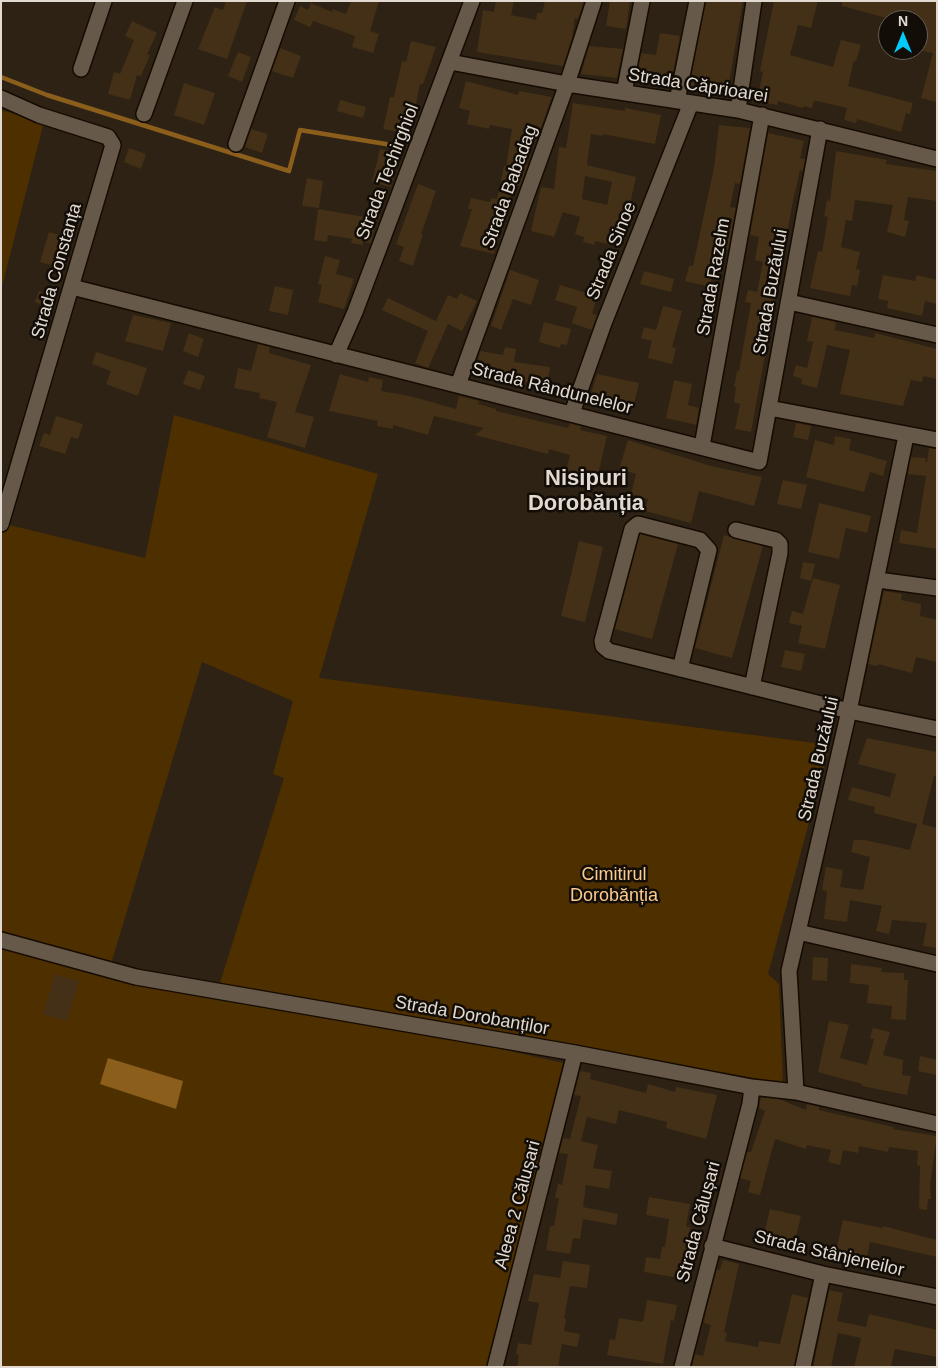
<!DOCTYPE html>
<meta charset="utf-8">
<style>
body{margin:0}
#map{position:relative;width:938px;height:1368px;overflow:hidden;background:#2d2214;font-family:Helvetica,sans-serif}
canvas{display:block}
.frame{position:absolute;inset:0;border:2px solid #e2dad1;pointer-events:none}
.north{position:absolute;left:878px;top:10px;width:50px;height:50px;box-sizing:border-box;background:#120d07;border:1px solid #655f58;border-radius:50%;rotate:0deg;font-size:14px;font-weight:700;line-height:20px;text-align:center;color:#e2dad1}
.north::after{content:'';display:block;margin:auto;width:18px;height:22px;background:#01cbf9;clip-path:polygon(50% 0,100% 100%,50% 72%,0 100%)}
</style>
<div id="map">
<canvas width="938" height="1368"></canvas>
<div class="frame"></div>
<div class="north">N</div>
</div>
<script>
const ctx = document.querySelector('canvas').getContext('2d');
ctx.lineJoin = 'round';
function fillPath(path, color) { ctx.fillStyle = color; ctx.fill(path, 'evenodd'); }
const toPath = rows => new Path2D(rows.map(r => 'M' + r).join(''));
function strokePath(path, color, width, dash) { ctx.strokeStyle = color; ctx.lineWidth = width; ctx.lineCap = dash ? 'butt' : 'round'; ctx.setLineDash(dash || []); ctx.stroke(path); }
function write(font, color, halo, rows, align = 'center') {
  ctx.font = font + ' Helvetica,sans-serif'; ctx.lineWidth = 5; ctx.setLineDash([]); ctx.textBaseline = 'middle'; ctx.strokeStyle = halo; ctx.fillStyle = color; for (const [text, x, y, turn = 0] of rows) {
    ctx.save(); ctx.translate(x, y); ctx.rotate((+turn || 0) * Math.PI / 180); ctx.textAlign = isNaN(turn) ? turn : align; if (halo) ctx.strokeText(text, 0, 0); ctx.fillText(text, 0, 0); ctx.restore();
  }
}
const green = toPath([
 [1,110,44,122,1,290],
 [174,415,378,474,319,678,830,745,768,974,779,984,783,1083,234,989,563,1063,488,1367,1,1367,1,523,145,558],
 [202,662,293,701,273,774,284,778,219,986,111,964]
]);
const water = toPath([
 [108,1058,183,1081,176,1109,100,1084]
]);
const stream = toPath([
 [1,77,47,95,289,171,300,130,398,146]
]);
const building = toPath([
 [226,1,247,1,227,59,198,49,215,7,223,10],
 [351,1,379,1,370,31,379,34,373,53,352,47,355,36,313,21,310,27,294,20,300,6,308,10,311,3,332,12,333,9,346,14],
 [496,1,514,1,511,15,536,20,537,13,542,13,545,1,584,1,578,19,575,18,572,38,563,66,477,52,483,10,494,12],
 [610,1,630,1,626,29,606,26],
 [706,1,743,1,727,95,692,89,689,87],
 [774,1,818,1,811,28,798,25,790,55,833,67,841,40,861,45,856,61,854,60,848,86,913,103,910,114,906,113,901,132,857,119,856,123,844,120,847,108,817,101,814,101,812,108,804,106,803,108,778,101,777,105,757,101,763,72,760,71],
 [842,1,937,1,937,102,921,98,933,53,918,50,918,20,894,20,842,6],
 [132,21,157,33,147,54,150,55,141,76,137,75,130,100,108,94,114,72,120,74,134,40,125,36],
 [660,33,680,36,671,84,636,78,641,53,656,55],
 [411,41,436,47,423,84,420,84,410,134,383,129,390,97,394,97,402,61,406,62],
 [589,46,623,49,617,78,581,74],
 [280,48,301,56,293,78,272,71],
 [238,52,251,57,242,82,228,76],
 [466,81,518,95,519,91,552,97,536,141,531,140,527,166,520,186,514,185,494,254,460,246,472,209,468,209,471,198,490,202,491,198,497,199,504,166,506,166,512,129,490,125,489,129,467,124,470,111,459,108],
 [184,83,215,93,204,125,174,115],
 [340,100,366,107,363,118,337,111],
 [573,103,625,111,625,108,661,115,655,144,603,134,603,136,591,134,587,165,636,177,629,209,625,208,617,246,595,241,594,245,583,242,584,237,575,234,580,217,563,212,554,237,531,231,541,187,554,189,559,147,566,148],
 [585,176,612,182,607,205,582,199],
 [719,125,750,128,740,184,735,183,730,207,736,208,728,250,717,248,710,287,685,281,689,266,693,266,714,168],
 [251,129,268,134,262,153,245,147],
 [768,133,804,141,800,158,805,159,803,171,800,170,793,201,751,432,735,429,740,404,734,402,736,387,734,387,737,371,739,371,751,303,745,302,748,290,757,292,763,262,755,260,759,237,750,235],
 [129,148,146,154,141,169,124,162],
 [380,149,399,153,391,187,372,182],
 [836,151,887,160,886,164,937,171,937,201,908,197,904,220,909,221,905,237,887,232,893,205,855,200,852,221,846,220,841,247,860,252,856,269,860,270,857,286,852,285,850,296,810,288,818,251,822,252,828,217,824,216,827,200,830,201],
 [307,178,323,181,319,208,302,206],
 [418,184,436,191,421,234,423,234,413,266,399,261,404,247,396,244],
 [318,209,377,219,371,243,363,242,363,245,351,243,352,239,328,235,327,242,314,240],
 [49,232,69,238,62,268,40,262],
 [325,256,340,260,336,274,354,279,344,309,318,302,322,285,318,284],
 [510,270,539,280,531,305,513,299,501,330,491,326],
 [644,271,674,279,671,292,640,284],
 [883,275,915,281,917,275,937,280,937,304,925,301,922,316,887,308,888,301,878,299],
 [560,285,597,296,592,314,597,315,592,330,572,323,577,307,555,300],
 [275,286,293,290,288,315,269,311],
 [39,291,54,298,50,308,35,302],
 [460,293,477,301,462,331,448,324,428,368,415,363,428,331,382,310,388,298,436,321,448,295,457,299],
 [663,306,682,311,672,347,676,348,672,364,648,358,652,341,641,338,644,327,656,330],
 [133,315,171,323,163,351,125,341],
 [812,317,836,322,835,330,874,338,875,333,937,349,937,379,923,376,922,382,911,380,903,406,840,394,850,350,827,345,817,388,801,384,802,379,793,376,796,365,807,368,813,342,807,341],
 [544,322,571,329,567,345,561,344,560,348,539,342],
 [189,333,204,339,198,357,183,351],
 [258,344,270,347,269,353,311,365,295,412,314,417,305,448,267,437,277,402,259,398,260,393,234,388,238,368,251,371],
 [505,347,516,349,514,362,550,367,547,388,527,385,528,382,475,373,480,351,503,355],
 [96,352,147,368,138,396,106,384,111,371,92,364],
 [188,370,205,376,200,390,183,384],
 [340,374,368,382,369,377,383,380,381,391,410,396,456,409,459,396,479,401,478,404,496,409,496,411,568,428,570,423,581,426,580,430,607,436,597,479,566,471,570,455,549,449,548,454,475,435,484,428,434,416,428,435,393,425,393,429,377,426,378,421,329,411],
 [597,374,639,383,633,407,603,400,602,404,589,400],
 [674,380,692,384,688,405,699,408,696,425,666,418],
 [56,416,83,424,78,439,71,437,65,454,39,446,44,433,50,435],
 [796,423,811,426,808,440,793,437],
 [835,436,851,439,849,450,887,461,883,476,870,472,864,492,806,477,815,440,834,445],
 [628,440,711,466,762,477,754,506,699,491,691,523,645,511,648,499,631,494,636,474,619,469],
 [929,448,937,449,937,549,899,543,901,530,917,533,926,476,908,474,909,467,911,457,926,458,925,462,927,462],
 [783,480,807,485,801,509,777,504],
 [819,503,871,516,867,533,846,528,839,559,808,552],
 [640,534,678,544,652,639,615,629],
 [724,535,763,546,732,658,695,648],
 [579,541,603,547,585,622,561,616],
 [803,562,815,564,811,581,800,578],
 [813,578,840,585,825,649,798,643,802,626,789,623,792,611,803,614],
 [884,591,902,594,901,600,921,604,920,616,937,620,937,662,916,657,912,673,878,664,878,666,868,664],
 [785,650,805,654,801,671,781,667],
 [867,738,937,752,937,776,934,776,922,824,937,828,937,948,923,946,927,923,892,920,889,934,876,931,882,906,850,900,847,922,824,919,827,891,822,890,826,867,843,870,840,887,863,890,870,857,851,852,854,840,865,840,910,850,917,824,874,813,875,807,848,800,852,787,890,797,896,774,858,764],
 [813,957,828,958,827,981,812,980],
 [851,964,882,968,881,972,904,973,904,980,908,980,906,1020,891,1019,892,1006,867,1003,869,985,850,983],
 [55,974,79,981,67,1021,43,1014],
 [829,1021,849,1025,840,1058,867,1065,874,1039,870,1038,873,1028,890,1032,883,1055,903,1060,902,1075,911,1076,907,1095,862,1086,862,1084,818,1072],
 [920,1056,937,1060,937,1075,918,1071],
 [580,1071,591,1073,590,1079,646,1093,648,1084,675,1092,676,1087,717,1095,706,1139,666,1128,667,1122,619,1110,616,1124,587,1117,581,1141,598,1145,593,1168,612,1171,609,1189,586,1185,583,1207,618,1214,616,1225,583,1219,580,1239,573,1238,570,1254,546,1250,550,1226,554,1226,559,1198,555,1198,558,1184,562,1185,568,1154,559,1153,563,1138,570,1139,581,1096,574,1095],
 [761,1097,779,1099,806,1110,807,1104,819,1107,819,1110,893,1127,893,1129,937,1136,930,1185,931,1199,928,1199,927,1210,919,1209,920,1166,917,1165,918,1151,889,1147,888,1152,859,1146,858,1153,843,1150,840,1165,828,1162,831,1150,807,1145,806,1149,775,1139,760,1195,748,1192,751,1181,740,1178,747,1152,751,1152,765,1111,759,1108],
 [649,1197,690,1204,686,1227,690,1227,689,1238,680,1278,644,1272,646,1257,660,1259,662,1247,665,1247,669,1219,646,1215],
 [770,1209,801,1216,794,1246,763,1238],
 [843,1220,883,1228,883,1226,937,1240,937,1257,870,1242,867,1258,836,1251],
 [723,1260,739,1264,724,1332,727,1333,725,1341,758,1347,759,1341,780,1344,792,1294,808,1298,794,1367,692,1367,695,1354,703,1356,711,1325,704,1323,705,1315,717,1269,720,1270],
 [563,1261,590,1265,587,1288,570,1286,564,1318,566,1319,564,1331,580,1334,577,1347,562,1344,558,1367,517,1367,519,1355,516,1354,518,1343,531,1345,539,1303,528,1301,534,1274,560,1278],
 [829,1290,843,1293,837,1321,866,1327,869,1314,937,1330,937,1357,895,1349,891,1367,854,1367,861,1338,838,1333,831,1367,813,1367],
 [647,1300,677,1305,674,1321,671,1320,663,1364,607,1355,610,1339,615,1340,619,1318,643,1322]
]);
const minor = toPath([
 [450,62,567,84,738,110,937,159],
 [81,69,104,1],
 [624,93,642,1],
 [1,98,39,115,108,137,113,145,1,524],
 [677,101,697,1],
 [738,110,754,1],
 [144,114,185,1],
 [236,144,287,1],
 [72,287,759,462,820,129],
 [789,302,937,335],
 [336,355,355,312,472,1],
 [458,385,567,84,594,1],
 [769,408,937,440],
 [572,413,604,323,691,103],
 [702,446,762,115],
 [736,530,776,540,780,544,780,553,752,687],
 [878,580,937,588],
 [680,669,709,550,700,540,638,524,632,529,602,641,603,646,609,651,849,711,937,729],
 [798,932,937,964],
 [1,940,136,977,575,1053,752,1087,796,1092,937,1124],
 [796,1092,789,971,849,711,906,436],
 [712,1246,823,1274,937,1297],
 [495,1367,575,1053],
 [682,1367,750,1104,752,1087],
 [803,1367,823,1274]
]);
const streetNames = [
 ["Strada Căprioarei",698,86,9],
 ["Strada Techirghiol",388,172,-69],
 ["Strada Babadag",510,187,-70],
 ["Strada Sinoe",612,251,-68],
 ["Strada Constanța",57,271,-74],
 ["Strada Razelm",714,277,-80],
 ["Strada Buzăului",771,292,-80],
 ["Strada Rândunelelor",552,389,14],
 ["Strada Buzăului",819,759,-77],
 ["Strada Dorobanților",472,1016,10],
 ["Aleea 2 Călușari",518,1205,-75],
 ["Strada Călușari",699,1222,-75],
 ["Strada Stânjeneilor",829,1254,13]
];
const parkNames = [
 ["Cimitirul",614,875],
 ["Dorobănția",614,896]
];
const districtNames = [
 ["Nisipuri",586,479],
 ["Dorobănția",586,504]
];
fillPath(green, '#4e2f00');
fillPath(water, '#8b5e1c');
strokePath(stream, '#8b5e1c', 4.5);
fillPath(building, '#443016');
strokePath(minor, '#150b01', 18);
strokePath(minor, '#665949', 15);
write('18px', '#e2dad1', '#120d07', streetNames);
write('18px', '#faca90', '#120d07', parkNames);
write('bold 22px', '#e2dad1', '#120d07', districtNames);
</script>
